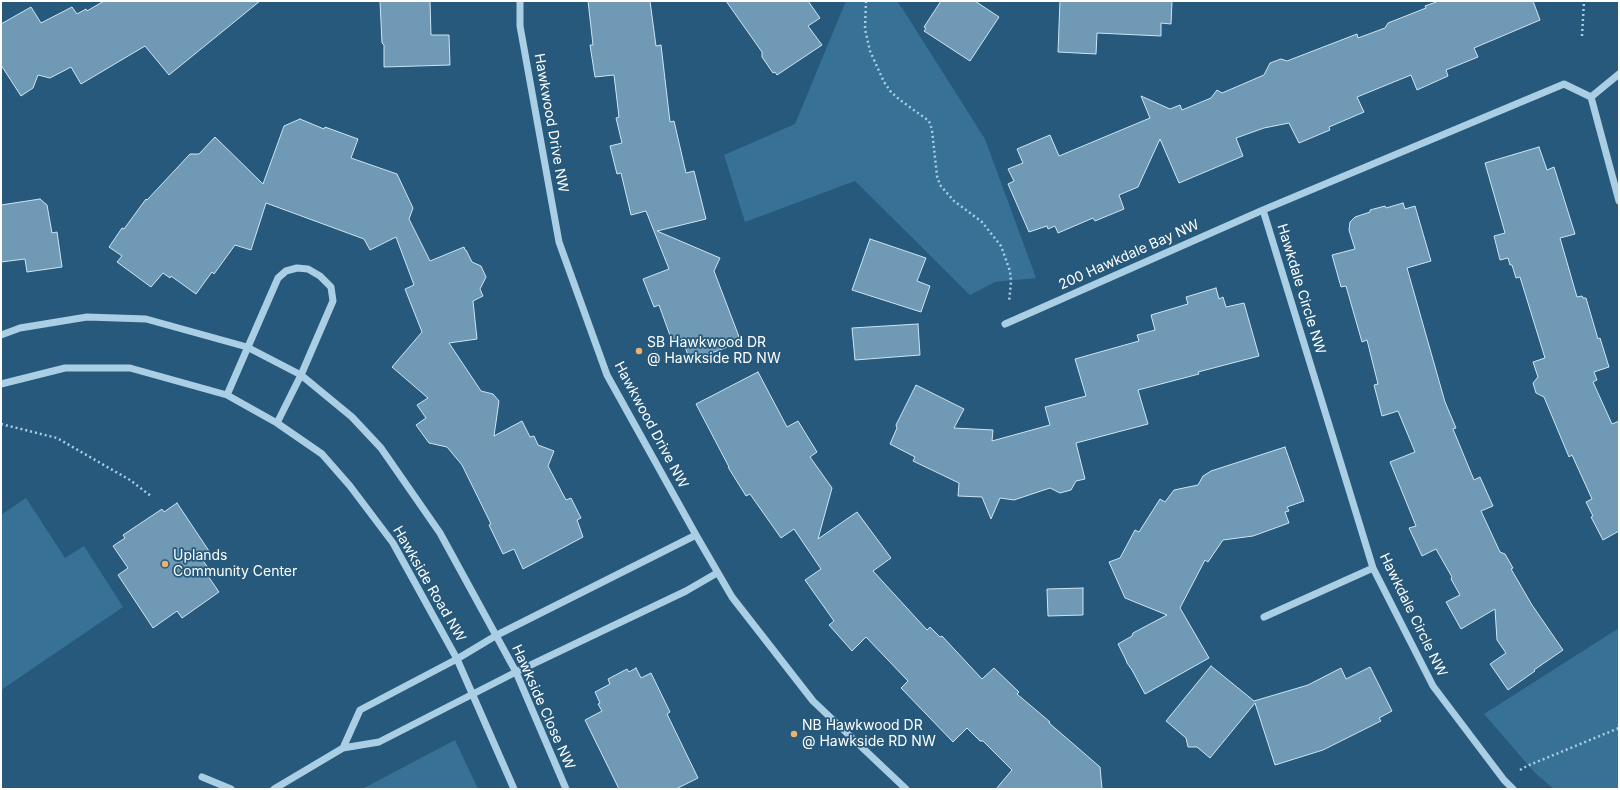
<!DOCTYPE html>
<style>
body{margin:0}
#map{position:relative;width:1620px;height:790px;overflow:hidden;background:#26597b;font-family:Inter,sans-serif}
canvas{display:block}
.frame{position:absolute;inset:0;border:2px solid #fff;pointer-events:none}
</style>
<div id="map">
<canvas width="1620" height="790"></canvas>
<div class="frame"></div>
</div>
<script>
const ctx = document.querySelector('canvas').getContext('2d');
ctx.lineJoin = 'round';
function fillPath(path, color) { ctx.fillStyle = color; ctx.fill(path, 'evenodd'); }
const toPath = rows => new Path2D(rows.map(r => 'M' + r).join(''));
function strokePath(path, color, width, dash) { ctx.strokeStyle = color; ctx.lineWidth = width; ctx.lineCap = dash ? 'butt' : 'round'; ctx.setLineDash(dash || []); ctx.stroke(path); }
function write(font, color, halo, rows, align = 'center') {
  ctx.font = font + ' Inter,sans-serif'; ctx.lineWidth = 3.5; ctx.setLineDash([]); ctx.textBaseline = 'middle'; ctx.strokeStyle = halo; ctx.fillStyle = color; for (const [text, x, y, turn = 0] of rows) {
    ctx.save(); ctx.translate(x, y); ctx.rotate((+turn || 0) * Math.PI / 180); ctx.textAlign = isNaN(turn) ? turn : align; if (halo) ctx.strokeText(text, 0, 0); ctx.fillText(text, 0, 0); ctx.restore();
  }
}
const green = toPath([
 [846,1,897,1,902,8,985,139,1036,278,995,282,970,295,855,181,745,222,724,155,795,124],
 [26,498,65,558,84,546,123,607,1,690,1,515],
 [1619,628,1619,789,1554,789,1535,773,1484,714],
 [455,740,478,789,362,789]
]);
const building = toPath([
 [104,1,260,1,169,75,145,46,81,84,71,67,50,78,38,75,33,88,21,96,1,65,1,24,31,7,41,23,72,7,77,14,86,9,87,11,104,1],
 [380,1,430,1,431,35,449,35,450,65,384,67,384,45,382,43,380,1],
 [588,1,650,1,656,46,661,45,670,122,674,121,686,173,694,171,706,219,657,231,720,258,714,271,741,342,690,361,682,338,672,341,659,305,654,307,643,279,669,269,646,211,631,215,621,173,617,174,610,146,622,143,616,118,619,117,614,75,595,77,590,45,593,45,588,1],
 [726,1,808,1,820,18,808,26,822,45,777,75,775,72,773,73,762,57,762,52,726,1],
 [941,1,975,1,999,17,970,61,924,31,926,28,924,27,941,1],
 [1060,1,1172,1,1171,24,1161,23,1161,36,1097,33,1096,54,1058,52,1060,1],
 [1439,1,1533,1,1540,20,1474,48,1478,57,1446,70,1448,76,1417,90,1411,75,1357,97,1364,112,1329,127,1330,130,1299,143,1289,123,1264,128,1236,138,1243,156,1179,183,1160,139,1138,187,1119,195,1124,209,1095,221,1093,218,1058,233,1055,226,1048,229,1047,226,1029,232,1008,184,1014,181,1008,169,1023,163,1017,149,1050,135,1059,156,1150,118,1141,96,1170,109,1180,105,1182,110,1211,98,1217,90,1222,93,1264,75,1270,63,1281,59,1287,61,1357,34,1358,38,1385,28,1388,23,1426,8,1425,6,1439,1],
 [300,119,324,129,325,127,358,139,351,158,397,174,413,208,409,219,430,261,464,247,465,250,466,250,472,262,481,266,486,277,480,289,483,296,473,301,477,339,449,343,481,391,493,394,499,401,494,436,522,421,530,437,534,436,538,445,554,451,548,466,566,500,571,498,581,518,577,520,583,537,523,569,514,549,503,554,489,525,491,524,462,465,447,447,429,443,416,425,426,418,417,405,428,398,392,367,422,332,405,289,414,285,396,237,370,250,364,239,266,203,251,250,235,245,214,274,212,272,196,294,171,276,170,278,163,273,151,287,117,262,122,256,109,247,122,228,124,229,146,199,147,200,190,154,199,154,215,137,263,184,284,126,300,119],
 [1539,147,1547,170,1554,167,1575,234,1560,238,1577,297,1582,296,1583,298,1586,298,1598,339,1600,338,1609,367,1594,372,1597,380,1593,382,1612,424,1619,421,1619,531,1603,540,1591,517,1593,516,1586,502,1592,499,1572,455,1569,457,1544,397,1536,393,1533,383,1538,377,1533,362,1545,358,1520,277,1516,278,1512,265,1510,265,1508,258,1500,260,1494,236,1505,233,1485,163,1539,147],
 [40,199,47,205,52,233,57,232,62,267,27,272,25,259,1,262,1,205,40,199],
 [1403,203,1405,209,1415,206,1431,261,1407,268,1445,402,1456,428,1453,429,1474,480,1480,477,1493,506,1481,511,1500,552,1505,554,1513,568,1511,569,1532,605,1563,650,1534,670,1535,671,1508,690,1490,664,1506,653,1497,640,1495,609,1461,629,1446,602,1460,595,1451,579,1452,577,1436,549,1422,556,1409,528,1416,526,1390,462,1415,452,1398,411,1382,416,1374,385,1378,384,1367,340,1362,342,1346,286,1341,287,1332,255,1355,249,1349,230,1350,222,1355,217,1370,212,1370,210,1385,206,1386,208,1403,203],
 [870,239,926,258,917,281,930,286,921,312,852,290,870,239],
 [1216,288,1219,299,1223,297,1226,307,1244,303,1259,356,1198,372,1199,374,1138,390,1148,424,1076,443,1085,479,1076,481,1071,490,1060,493,1050,488,1014,500,1000,498,991,519,982,497,958,496,959,483,913,461,915,457,890,444,897,428,896,425,916,385,964,409,954,428,993,430,992,441,1050,425,1045,407,1086,396,1075,359,1139,341,1137,335,1155,330,1151,315,1188,304,1186,297,1216,288],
 [918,324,920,355,855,360,852,328,918,324],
 [758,372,787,427,798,421,817,452,810,457,832,488,818,539,857,512,891,558,873,571,927,630,930,627,940,637,942,636,982,679,994,668,1019,692,1017,694,1050,722,1049,723,1100,767,1102,789,996,789,1012,770,983,741,980,741,967,728,953,742,901,688,908,681,866,637,852,651,829,625,834,621,805,580,821,569,794,529,781,538,750,494,746,496,728,467,729,467,696,404,758,372],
 [1285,447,1304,501,1287,507,1289,511,1285,512,1289,523,1253,536,1223,540,1208,562,1205,560,1180,608,1209,658,1145,694,1132,670,1127,663,1126,660,1118,644,1132,636,1133,633,1167,615,1125,598,1109,562,1120,558,1135,530,1139,532,1160,499,1165,502,1174,490,1198,485,1203,476,1211,471,1285,447],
 [177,503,211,554,202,559,212,574,208,576,219,592,182,618,177,611,153,628,118,575,128,568,113,546,125,538,123,535,162,509,164,512,177,503],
 [1083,588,1083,615,1048,616,1047,589,1083,588],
 [1211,666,1254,701,1308,685,1341,668,1346,679,1370,667,1392,711,1379,718,1381,721,1323,750,1275,765,1255,703,1210,758,1197,747,1188,747,1186,738,1166,721,1211,666],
 [636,668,641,678,651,673,670,712,667,714,698,778,676,789,619,789,585,720,602,711,598,704,600,703,595,692,610,684,608,679,627,669,629,672,636,668]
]);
const path = toPath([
 [866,1,865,29,870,51,884,82,891,92,900,100,929,121,932,130,937,176,940,185,954,201,982,222,1001,246,1010,271,1011,282,1009,302],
 [1582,36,1584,1],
 [1,424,57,438,130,480,151,496],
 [1520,770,1527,766,1619,728]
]);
const minor = toPath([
 [520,1,520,26,559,242,607,375,696,535,732,597,813,701,906,789],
 [1591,97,1619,74],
 [1005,324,1263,210],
 [1,335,20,328,87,317,146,319,247,347,301,375,352,417,381,448,440,533,516,672,566,789],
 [1,384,65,368,130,368,227,395,277,423,322,454,350,486,393,543,457,659,514,789],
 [227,395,278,278,286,271,297,268,308,269,320,276,331,287,333,301,301,375,277,423],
 [1264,617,1373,568],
 [343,748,360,710,457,659,497,635,696,535],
 [202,777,231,789],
 [274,789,343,748,379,742,516,672,686,591,717,573],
 [1513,789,1504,780,1433,686,1373,568,1263,210,1564,84,1591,97,1619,201]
]);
const markers = [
 [639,351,4,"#ecb36f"],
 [165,564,4,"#ecb36f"],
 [794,734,4,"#ecb36f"]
];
const streetNames = [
 ["Hawkwood Drive NW",551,123,80],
 ["200 Hawkdale Bay NW",1129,255,-24],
 ["Hawkdale Circle NW",1301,289,73],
 ["Hawkwood Drive NW",651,425,62],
 ["Hawkside Road NW",429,584,60],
 ["Hawkdale Circle NW",1413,615,64],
 ["Hawkside Close NW",543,707,66]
];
const poiNames = [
 ["SB Hawkwood DR",647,343],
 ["@ Hawkside RD NW",647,359],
 ["Uplands",173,556],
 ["Community Center",173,572],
 ["NB Hawkwood DR",802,726],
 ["@ Hawkside RD NW",802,742]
];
fillPath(green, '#377296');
fillPath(building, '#6f99b4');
strokePath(building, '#cde5f3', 1);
strokePath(path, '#aacee4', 2.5, [2, 3]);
strokePath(minor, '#aacee4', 7);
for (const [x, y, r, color] of markers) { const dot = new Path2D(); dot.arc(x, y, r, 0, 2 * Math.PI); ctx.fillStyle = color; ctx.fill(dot); strokePath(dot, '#26597b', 1.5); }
write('14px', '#fff', '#26597b', streetNames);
write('14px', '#fff', '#26597b', poiNames, 'left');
</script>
